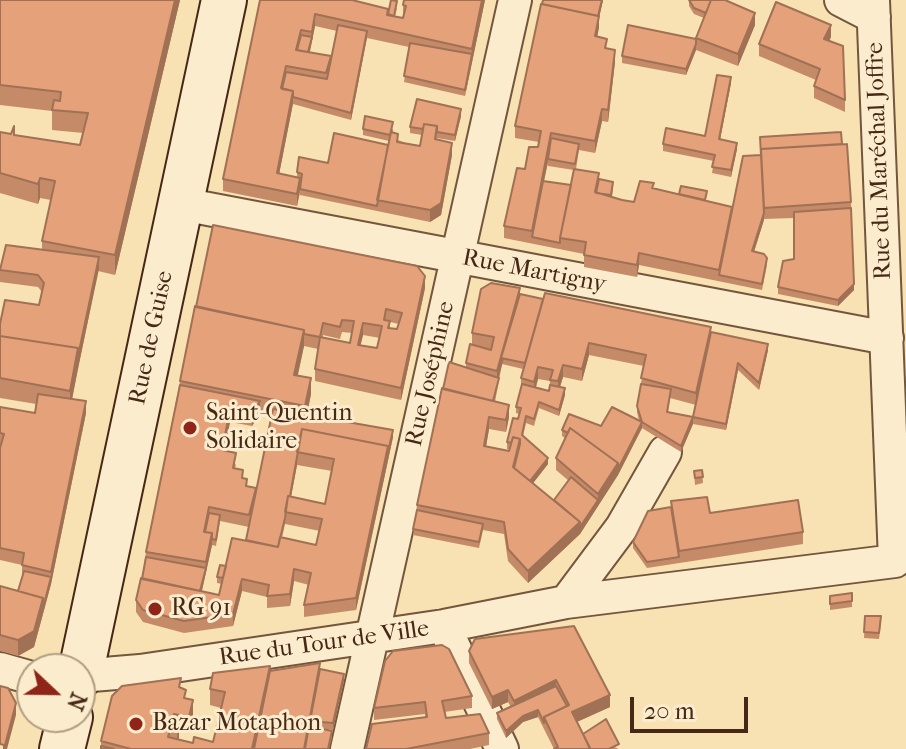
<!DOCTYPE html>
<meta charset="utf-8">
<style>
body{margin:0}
#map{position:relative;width:906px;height:749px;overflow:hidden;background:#f8e1b2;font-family:"IM FELL French Canon",serif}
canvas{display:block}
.north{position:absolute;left:16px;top:653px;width:80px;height:80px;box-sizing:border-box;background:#faeccd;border:2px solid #b29e84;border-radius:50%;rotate:112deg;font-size:22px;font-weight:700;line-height:32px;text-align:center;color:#472816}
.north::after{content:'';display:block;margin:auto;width:28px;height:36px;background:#8f2418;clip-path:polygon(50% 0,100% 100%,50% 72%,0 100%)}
.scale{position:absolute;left:630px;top:697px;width:118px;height:36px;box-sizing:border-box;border:4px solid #472816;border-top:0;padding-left:10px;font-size:24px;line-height:28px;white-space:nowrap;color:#472816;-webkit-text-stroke:6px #faeccd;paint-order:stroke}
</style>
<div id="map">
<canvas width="906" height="749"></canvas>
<div class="north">N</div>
<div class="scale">20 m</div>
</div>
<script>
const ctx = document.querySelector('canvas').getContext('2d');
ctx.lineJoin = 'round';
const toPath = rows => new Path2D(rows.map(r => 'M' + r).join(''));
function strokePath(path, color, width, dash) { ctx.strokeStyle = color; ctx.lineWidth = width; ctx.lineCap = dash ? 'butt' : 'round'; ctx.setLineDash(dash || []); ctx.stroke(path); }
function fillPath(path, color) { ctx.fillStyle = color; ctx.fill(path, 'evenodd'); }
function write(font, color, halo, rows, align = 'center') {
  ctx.font = font + ' "IM FELL French Canon",serif'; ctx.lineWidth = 6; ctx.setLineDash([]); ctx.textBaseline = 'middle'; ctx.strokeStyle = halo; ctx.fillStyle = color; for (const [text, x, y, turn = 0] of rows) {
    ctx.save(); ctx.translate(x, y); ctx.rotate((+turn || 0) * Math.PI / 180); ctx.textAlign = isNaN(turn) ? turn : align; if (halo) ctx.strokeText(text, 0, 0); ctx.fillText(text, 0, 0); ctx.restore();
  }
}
const street = toPath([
 [841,0,874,17],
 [182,204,887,338],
 [566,602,622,527,665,452],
 [444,626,502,749],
 [0,669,32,678],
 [80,676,140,671,444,626,566,602,895,561,873,0],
 [347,749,515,0]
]);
const secondary = toPath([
 [80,676,224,0],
 [62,749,70,717]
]);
const wall = toPath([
 [0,0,180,0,115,275,98,271,72,399,86,413,51,584,34,647,18,656,0,651,0,586,18,591,22,577,22,565,0,560,0,448,1,445,0,445,0,407,35,413,36,404,0,398,0,324,39,305,42,292,38,287,0,282,0,270,42,250,42,241,51,200,40,198,38,204,0,193,0,132,14,135,80,145,83,133,52,130,52,111,0,105],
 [260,0,388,9,397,8,395,16,403,18,403,5,485,0,465,96,404,82,409,47,367,38,351,120,293,104,279,174,297,177,297,172,388,145,389,141,363,135,363,129,393,129,393,133,398,140,406,143,420,146,422,135,410,133,410,127,461,116,455,141,437,138,437,140,452,155,441,215,430,222,300,195,300,193,297,206,223,191,223,179],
 [315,26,337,31,331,60,310,52],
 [543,0,603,0,599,18,597,37,607,48,615,62,608,122,602,121,595,153,579,150,576,169,599,179,613,188,612,197,634,202,654,188,732,207,851,202,854,290,838,306,778,294,778,287,794,259,794,218,764,219,754,252,767,265,762,290,639,265,637,277,584,267,584,254,504,238,504,226,525,169,538,147,539,142,515,138,515,126],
 [548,163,548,166,574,170,571,185,544,181],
 [689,0,755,25,738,66,696,50,686,75,622,63,622,56,696,39,704,18,694,14,689,6],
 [831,37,829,41,845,100,845,112,814,98,814,86,816,80,759,56,759,44],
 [731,83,720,139,737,149,731,177,712,173,714,161,663,151,663,144,705,136],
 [425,288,401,400,315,381,315,369,318,349,304,346,298,375,311,394,307,415,393,437,356,610,304,617,304,605,309,585,294,581,290,606,267,608,267,597,242,591,233,626,184,633,143,622,136,612,136,600,142,579,146,552,195,306],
 [390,322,399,324,397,329,390,328],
 [342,332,352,333,350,343,323,338,323,335,340,339],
 [363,335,380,338,377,348,360,345],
 [260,414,271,416,256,493,247,486,243,478,235,468,236,465,224,450,230,422,252,426],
 [297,465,332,471,325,504,291,497],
 [220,521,249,527,246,540,217,577,217,583,222,584,219,595,202,591,212,545,216,546],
 [285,524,320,531,316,545,282,538],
 [520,294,711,332,768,350,759,390,738,370,726,430,693,424,681,452,642,428,618,475,580,534,528,583,508,561,504,534,483,530,479,548,413,535,417,505,466,367,466,363,472,345,472,333],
 [589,355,644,366,637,406,637,412,639,421,562,430,562,436,565,438,556,458,556,470,569,481,554,500,533,483,548,464,523,436,526,423,534,426,539,408,559,416,565,395,560,387,563,377,582,381],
 [502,364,523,369,521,378,521,389,516,407,516,413,519,414,507,442,507,449,510,449,509,451,486,447,489,429,506,432,509,417,495,402],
 [538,379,550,381,549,391,536,387],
 [670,398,696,405,693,417,668,412],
 [702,470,703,483,695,485,694,471],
 [671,501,710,513,803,532,803,544,647,568,633,548,633,542,671,507],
 [852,601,852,607,830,610,830,602],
 [865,616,881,623,879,639,864,638],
 [475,639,610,707,577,722,583,734,619,749,554,749,538,717,523,722,506,738,497,719,497,713,511,707,508,702,492,709,469,663,469,651],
 [320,669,344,681,333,730,320,728,332,737,329,749,101,749,101,741,181,688,193,717,189,733,179,731,179,740,193,743,213,742,221,708,210,705,210,689,270,671],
 [472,696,472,708,444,712,446,718,489,733,489,745,470,749,366,749,425,717,425,714,374,720,374,708]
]);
const shadedWall = toPath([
 [175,0,180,0,115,275,115,255],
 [482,0,485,0,465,96,472,49],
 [602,0,603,0,599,18,599,28,595,48,597,21],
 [755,13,755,25,738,66,738,54],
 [315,14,315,26,307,64,307,57],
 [831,25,831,37,824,51,824,39],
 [367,31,367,37,351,120,351,113],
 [696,44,696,50,686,75,686,69],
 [615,50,615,62,608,122,608,110],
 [731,77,731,83,719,145,719,139],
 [293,91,293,103,277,185,277,173],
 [461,109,461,116,455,141,455,135],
 [602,109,602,121,595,153,595,141],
 [551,133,551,145,533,237,532,237,532,231],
 [452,143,452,155,441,215,430,222,430,210],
 [737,143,737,149,731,177,731,170],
 [40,178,40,198,38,204,38,184],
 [300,178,300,189,297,206,297,194],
 [764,213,764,220,752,258,752,251],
 [639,253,639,265,637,277,637,265],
 [99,257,99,269,78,368,78,356],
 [425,276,425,288,401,400,401,388],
 [854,284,854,290,838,306,838,300],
 [520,288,520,300,497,383,497,371],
 [363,323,363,335,358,357,358,345],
 [711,327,711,339,696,405,696,393],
 [304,330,304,346,294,391,294,375],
 [589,343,589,355,582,381,582,369],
 [768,344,768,350,759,390,759,383],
 [78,348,78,368,70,410,70,391],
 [738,363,738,370,726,430,726,424],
 [563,365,563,377,558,393,558,381],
 [538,367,538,379,534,394,534,382],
 [311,378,311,394,305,423,305,406],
 [565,388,565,395,559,416,559,410],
 [86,401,86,413,51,584,43,614,43,608,51,577,51,572],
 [260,401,260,413,252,426,252,414],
 [509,405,509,417,506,432,506,420],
 [230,410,230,422,222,462,222,450],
 [489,417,489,429,484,458,484,446],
 [693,417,693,424,681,452,681,446],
 [642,422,642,428,618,475,580,534,528,583,528,571,598,500,598,494],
 [393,430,393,437,356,610,356,598,388,446],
 [548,458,548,464,527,491,527,485],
 [297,460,297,465,288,512,286,512],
 [212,533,212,545,199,603,199,597],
 [294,569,294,581,290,606,290,594],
 [242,579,242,591,233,626,233,614],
 [43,598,43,614,34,647,18,656,18,640],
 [344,674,344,681,333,730,333,723],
 [556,680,556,692,514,713,514,701],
 [508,690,508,702,492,709,492,697],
 [610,695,610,707,572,724,572,712],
 [193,700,193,717,189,733,189,717],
 [16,703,16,715,7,749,4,749],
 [538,710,538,717,523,722,506,738,506,731,523,716],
 [179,720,179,737,177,747,177,730]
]);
const building = toPath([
 [0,0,175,0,115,255,42,241,55,181,40,178,38,184,0,173,0,132,11,134,14,126,14,135,80,145,88,113,52,110,54,100,60,101,61,92,0,85,0,0],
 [260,0,352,0,388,9,387,15,403,18,406,6,403,5,404,0,482,0,472,49,315,14,312,32,301,30,296,50,331,56,326,73,286,66,281,88,293,91,277,173,300,178,297,194,223,179,260,0],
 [391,0,397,1,394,16,388,14,391,0],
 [543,0,602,0,598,16,542,4,543,0],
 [689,0,711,0,706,13,694,8,689,0],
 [711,0,725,0,755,13,738,54,696,38,711,0],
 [776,2,831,25,824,39,843,46,845,100,814,86,820,69,759,44,776,2],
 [541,4,599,16,595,36,607,39,605,48,615,50,608,110,602,109,595,141,551,133,532,231,504,226,517,168,525,169,529,147,538,147,541,131,515,126,541,4],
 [338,25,367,31,351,113,293,97,293,91,282,89,286,72,327,79,338,25],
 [628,25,696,39,696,44,686,69,622,56,628,25],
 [301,35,312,37,308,52,297,50,301,35],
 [410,43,472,54,465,90,404,76,410,43],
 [717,75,731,77,719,139,737,143,731,170,712,167,715,155,663,144,666,128,705,136,717,75],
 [417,99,461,109,455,135,437,132,437,126,424,124,423,129,410,127,417,99],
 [365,116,393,122,390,135,363,129,365,116],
 [424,124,437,126,435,139,452,143,441,203,430,210,377,200,391,132,398,134,397,142,420,146,424,124],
 [841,132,842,144,761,149,761,155,760,137,841,132],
 [334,133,388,145,377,206,300,189,302,174,297,172,299,157,328,163,334,133],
 [551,138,579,144,575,164,548,159,551,138],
 [847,144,851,202,764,208,761,149,847,144],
 [761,155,764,213,752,251,764,254,767,258,762,284,719,275,743,156,761,155],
 [574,169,599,173,595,192,622,200,634,202,640,181,654,183,652,188,732,207,719,270,639,253,637,265,584,255,586,242,560,238,574,169],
 [599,179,613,182,611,195,596,193,599,179],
 [543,181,571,185,560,238,560,243,532,237,543,181],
 [681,186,707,191,705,200,679,194,681,186],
 [851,208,854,284,838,300,778,287,783,261,794,259,794,212,851,208],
 [213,225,417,266,425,276,401,388,315,369,320,337,304,334,304,330,196,307,213,225],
 [386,309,402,313,397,329,388,328,390,321,384,320,386,309],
 [342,320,354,321,350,343,320,337,323,323,340,327,342,320],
 [363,323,382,326,377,348,358,345,363,323],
 [6,245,99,257,78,356,78,348,0,336,0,324,5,300,39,305,44,283,38,275,0,270,6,245],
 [491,283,520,288,497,371,466,363,470,344,491,350,494,337,472,333,481,289,491,283],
 [545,293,711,327,696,393,641,378,646,355,589,343,582,369,563,365,558,381,550,380,553,370,538,367,534,382,521,378,545,293],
 [520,294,543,299,525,363,501,358,520,294],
 [195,306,304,330,294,375,311,378,305,406,180,381,195,306],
 [711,332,768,344,759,383,738,363,726,424,693,417,711,332],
 [0,336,78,348,70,391,0,378,0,336],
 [449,362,499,378,493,401,443,389,449,362],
 [522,384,549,391,550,385,565,388,559,410,539,402,534,419,526,416,522,435,548,458,530,481,514,468,520,444,520,439,513,437,511,443,507,442,513,418,518,419,521,408,516,407,522,384],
 [641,384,671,389,667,412,693,417,681,446,642,422,618,469,618,463,570,428,568,433,562,430,569,414,601,426,612,407,642,422,637,406,641,384],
 [180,385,260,401,252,414,230,410,222,450,236,453,233,468,243,470,242,478,247,479,246,486,256,488,249,515,209,507,204,532,212,533,206,562,146,552,180,385],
 [442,388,509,405,506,420,489,417,484,446,509,451,513,437,520,439,513,467,580,522,528,571,508,549,504,522,417,505,442,388],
 [38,394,86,401,51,572,22,565,24,553,0,548,0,448,4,434,0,433,0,407,35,413,38,394],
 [273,409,393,430,388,452,388,446,302,429,290,496,288,496,285,518,278,547,246,540,273,409],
 [570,428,618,463,598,494,556,458,570,428],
 [302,429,388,446,356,598,304,605,311,573,294,569,290,594,267,596,269,585,242,579,233,614,184,621,143,610,136,600,141,578,219,595,232,538,278,547,280,537,316,545,322,519,285,512,288,496,325,504,334,459,297,452,302,429],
 [702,470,703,477,695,478,694,471,702,470],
 [571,477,598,500,580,527,580,522,554,500,571,477],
 [707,497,710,513,798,500,803,532,679,551,671,501,707,497],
 [671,507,679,557,647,562,633,542,648,511,671,507],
 [417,510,483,524,479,542,413,529,417,510],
 [209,513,220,515,216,540,212,539,212,533,205,532,209,513],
 [146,557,206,568,200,591,142,579,146,557],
 [220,565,226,566,223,578,217,577,220,565],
 [24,571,51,577,43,608,43,598,18,591,24,571],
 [0,586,43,598,34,631,18,640,0,635,0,586],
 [852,593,852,601,830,604,830,596,852,593],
 [865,616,881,616,879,633,864,632,865,616],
 [574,626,610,695,572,712,590,748,588,749,554,749,558,747,544,717,569,705,556,680,514,701,508,690,492,697,469,651,475,639,574,626],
 [442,645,449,649,472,696,442,701,446,718,480,714,489,733,406,749,366,749,372,724,427,717,425,702,374,708,385,661,393,651,442,645],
 [320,663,304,749,254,749,270,671,320,663],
 [270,666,252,749,131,749,101,741,112,696,122,686,181,678,179,687,186,690,184,698,193,700,189,717,174,714,172,718,179,720,177,730,170,729,168,737,193,743,194,737,213,742,225,692,210,689,213,673,270,666],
 [320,669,344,674,333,723,310,721,320,669],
 [0,686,8,688,16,703,4,749,4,745,0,744,0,686],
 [556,686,567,706,544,717,544,723,538,710,523,716,506,731,497,713,556,686],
 [606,719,619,744,609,749,590,749,583,734,606,719],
 [309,726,332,731,328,749,305,749,309,726],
 [101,746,114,749,101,749,101,746]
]);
const markers = [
 [190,428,8,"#8f2418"],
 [155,609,8,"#8f2418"],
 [136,724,8,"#8f2418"]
];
const streetNames = [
 ["Rue du Maréchal Joffre",880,161,-92],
 ["Rue Martigny",534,272,11],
 ["Rue de Guise",152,338,-78],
 ["Rue Joséphine",431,374,-77],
 ["Rue du Tour de Ville",324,644,-8]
];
const poiNames = [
 ["Saint-Quentin",206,414],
 ["Solidaire",206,442],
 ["RG 91",171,609],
 ["Bazar Motaphon",152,724]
];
strokePath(street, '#73563d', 36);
strokePath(secondary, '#472816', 48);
strokePath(street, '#faeccd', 32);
strokePath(secondary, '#faeccd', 44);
fillPath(wall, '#c58b69');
fillPath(shadedWall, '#a07155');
fillPath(building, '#e5a27a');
strokePath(building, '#a07155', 2);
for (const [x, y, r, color] of markers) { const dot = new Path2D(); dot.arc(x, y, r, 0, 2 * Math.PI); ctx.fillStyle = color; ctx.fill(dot); strokePath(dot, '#faeccd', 3); }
write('24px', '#472816', '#faeccd', streetNames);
write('24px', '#472816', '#faeccd', poiNames, 'left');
</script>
